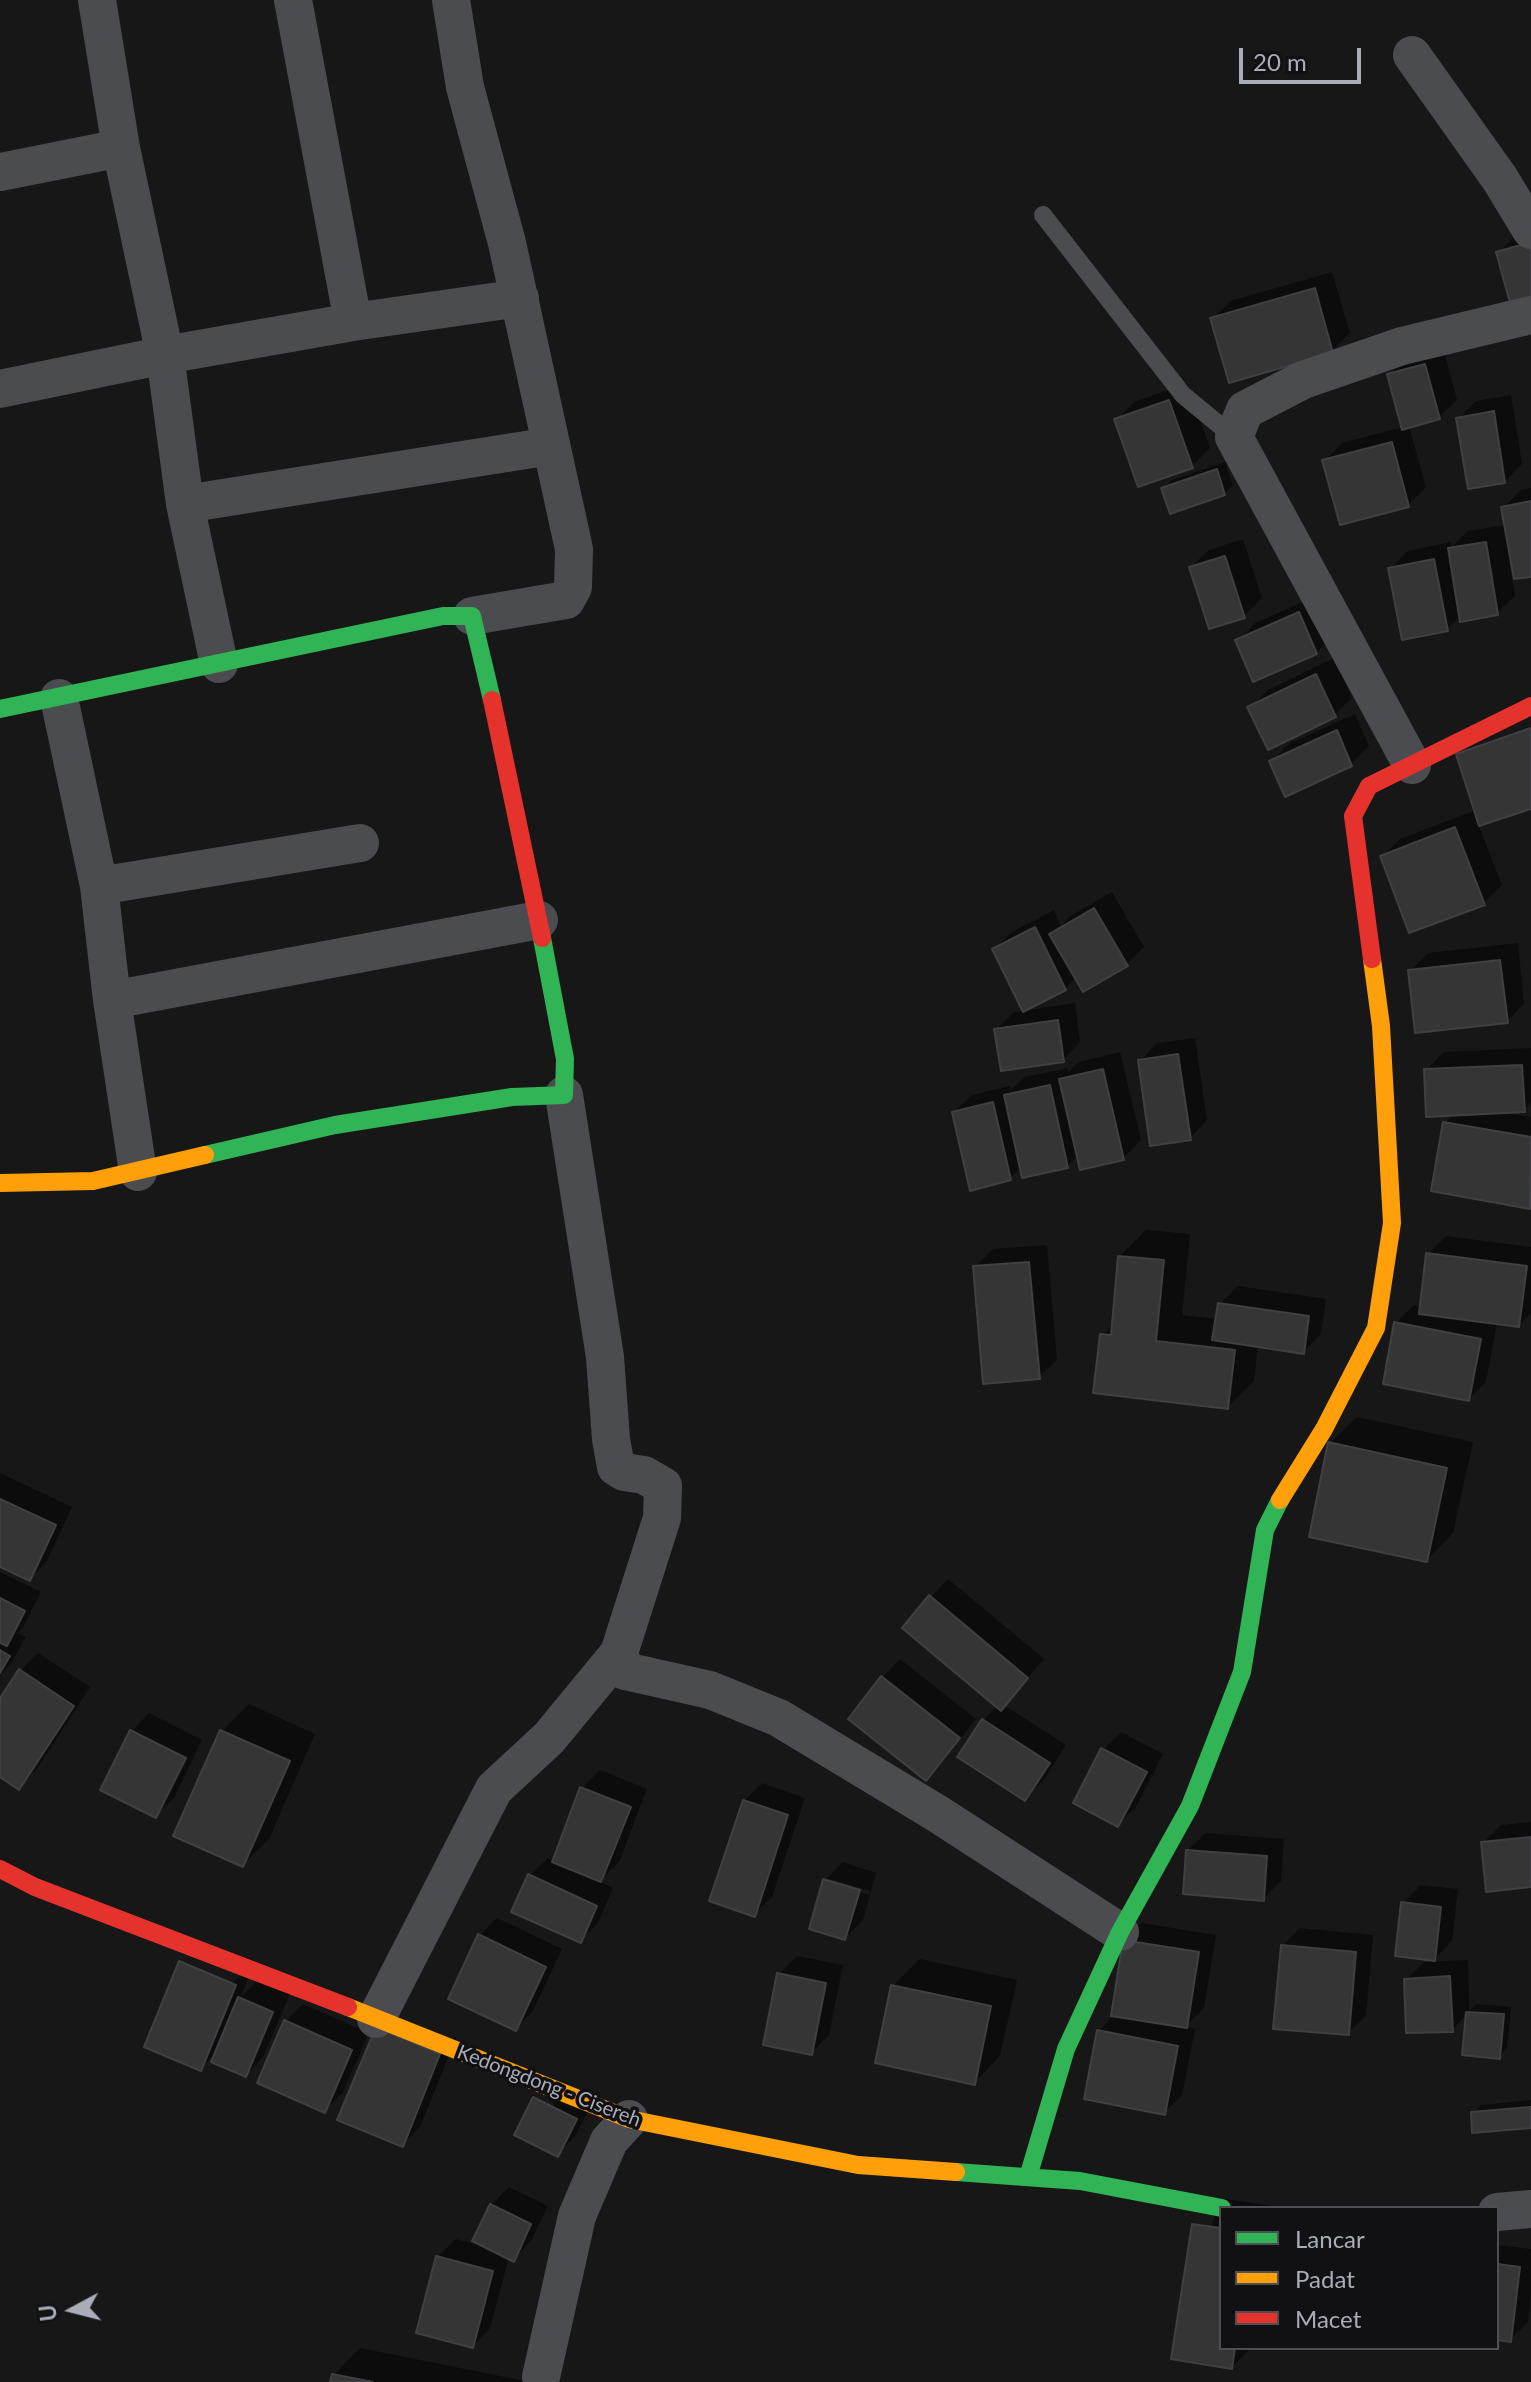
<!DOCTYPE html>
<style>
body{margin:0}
#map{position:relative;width:1531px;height:2382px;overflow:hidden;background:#171717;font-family:Lato,sans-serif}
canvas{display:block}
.legend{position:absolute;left:1219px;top:2206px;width:280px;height:144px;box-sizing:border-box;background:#111113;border:2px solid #4d4f55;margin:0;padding:10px 14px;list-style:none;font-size:24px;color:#a8adb8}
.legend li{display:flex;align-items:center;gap:16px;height:40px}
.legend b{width:40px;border:2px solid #4d4f55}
.north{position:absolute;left:32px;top:2270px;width:80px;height:80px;-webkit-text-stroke:6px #111113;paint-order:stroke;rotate:263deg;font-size:22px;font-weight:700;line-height:32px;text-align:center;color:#a8adb8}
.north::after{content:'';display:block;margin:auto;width:28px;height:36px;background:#a8adb8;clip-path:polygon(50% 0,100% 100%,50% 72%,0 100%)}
.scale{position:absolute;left:1239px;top:48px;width:122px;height:36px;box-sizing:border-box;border:4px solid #a8adb8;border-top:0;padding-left:10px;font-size:24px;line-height:28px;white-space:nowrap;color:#a8adb8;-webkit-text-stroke:6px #111113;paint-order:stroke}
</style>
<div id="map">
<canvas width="1531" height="2382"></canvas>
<ul class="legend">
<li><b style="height:10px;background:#30b455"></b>Lancar</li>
<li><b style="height:10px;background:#ff9f0a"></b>Padat</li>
<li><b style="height:10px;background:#e5322d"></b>Macet</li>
</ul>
<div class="north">U</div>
<div class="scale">20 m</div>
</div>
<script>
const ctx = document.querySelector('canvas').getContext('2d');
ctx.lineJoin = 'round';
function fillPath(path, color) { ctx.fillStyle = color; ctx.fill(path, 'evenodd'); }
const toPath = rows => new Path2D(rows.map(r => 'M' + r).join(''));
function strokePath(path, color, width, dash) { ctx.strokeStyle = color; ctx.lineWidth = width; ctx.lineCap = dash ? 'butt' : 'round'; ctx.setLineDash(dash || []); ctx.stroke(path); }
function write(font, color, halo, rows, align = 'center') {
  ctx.font = font + ' Lato,sans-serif'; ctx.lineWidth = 7; ctx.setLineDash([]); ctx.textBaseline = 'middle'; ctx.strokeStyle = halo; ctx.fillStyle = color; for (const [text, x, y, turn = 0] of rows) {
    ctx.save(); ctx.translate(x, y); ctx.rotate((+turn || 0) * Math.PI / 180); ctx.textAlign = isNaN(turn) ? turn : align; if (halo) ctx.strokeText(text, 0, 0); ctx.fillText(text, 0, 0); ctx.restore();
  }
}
const shadow = toPath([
 [1531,231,1531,299,1498,253,1516,235],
 [1332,272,1350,333,1332,351,1213,319,1230,301],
 [1443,347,1457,400,1439,417,1409,426,1426,487,1408,505,1325,461,1342,443,1403,427,1389,375,1407,357],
 [1187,383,1210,448,1192,466,1117,420,1134,402],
 [1511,395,1522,464,1504,482,1458,419,1476,401],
 [1225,462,1233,485,1224,494,1163,488,1172,480],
 [1531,488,1531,574,1513,560,1509,561,1515,596,1497,613,1461,615,1447,629,1390,569,1408,551,1451,542,1452,547,1468,531,1506,525,1503,508,1521,490],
 [1243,539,1262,598,1244,616,1191,567,1209,550],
 [1317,596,1334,635,1316,653,1238,641,1255,623],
 [1334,658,1352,698,1334,715,1250,708,1268,690],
 [1355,714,1369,746,1351,764,1286,794,1271,761,1289,744],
 [1531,807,1478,824,1502,885,1484,903,1382,857,1400,839,1476,810],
 [1112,892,1144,947,1127,964,1077,977,1065,989,994,949,1012,932,1054,910,1061,926,1069,917],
 [1518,943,1524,1004,1507,1021,1410,971,1428,953],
 [1075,1003,1080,1042,1063,1060,996,1030,1014,1012],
 [1195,1038,1207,1120,1190,1138,1140,1061,1157,1043],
 [1531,1048,1531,1103,1524,1110,1510,1113,1531,1117,1529,1207,1445,1123,1454,1114,1426,1070,1444,1052],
 [1120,1052,1141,1140,1123,1158,1079,1154,1067,1166,1022,1167,1010,1178,954,1112,972,1095,1010,1086,1011,1090,1024,1077,1068,1068,1068,1072,1079,1062],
 [1146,1230,1190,1234,1182,1315,1218,1319,1220,1304,1238,1286,1326,1299,1321,1334,1303,1352,1258,1345,1254,1381,1228,1407,1102,1335,1114,1324,1120,1256],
 [1446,1236,1531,1247,1531,1313,1519,1325,1497,1322,1486,1382,1468,1399,1396,1323,1414,1305,1422,1307,1428,1254],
 [1047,1245,1057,1360,1039,1377,975,1267,993,1249],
 [1357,1417,1473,1442,1453,1533,1427,1560,1330,1443],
 [0,1473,72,1507,47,1561,30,1578,0,1565],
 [0,1572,41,1592,24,1626,18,1633,26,1637,11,1664,0,1675],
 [948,1579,1044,1659,1004,1705,1066,1745,1043,1781,1025,1798,983,1720,998,1705,931,1597],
 [38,1653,90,1687,37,1769,19,1787,0,1774,0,1702,20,1671],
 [900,1659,976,1719,944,1760,926,1778,851,1718,883,1677],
 [249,1704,315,1734,269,1839,242,1865,175,1835,222,1731],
 [149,1713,202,1740,174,1798,156,1815,132,1731],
 [1121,1732,1163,1754,1136,1807,1118,1824,1103,1750],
 [600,1770,647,1789,619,1862,599,1881,613,1888,598,1923,580,1941,530,1875,548,1858,554,1861,582,1788],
 [762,1783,805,1798,772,1897,754,1914,744,1801],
 [1531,1822,1531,1885,1483,1843,1501,1825],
 [1206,1833,1284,1839,1281,1881,1263,1899,1188,1850],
 [843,1862,876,1873,863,1920,845,1938,825,1880],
 [834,1880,870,1891,869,1895,834,1884],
 [1421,1885,1458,1889,1452,1941,1434,1959,1403,1903],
 [497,1918,562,1949,533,2011,515,2029,479,1936],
 [1142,1923,1216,1935,1204,2008,1185,2027,1195,2029,1182,2095,1164,2113,1099,2031,1112,2017,1125,1941],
 [1300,1928,1373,1935,1366,2016,1348,2033,1283,1946],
 [797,1956,843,1965,829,2035,811,2053,779,1974],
 [920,1959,1017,1980,1000,2056,974,2083,893,1986],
 [1468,1960,1469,2011,1476,2004,1511,2007,1507,2048,1499,2057,1467,2014,1452,2030,1406,1980,1424,1962],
 [253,1967,240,1998,258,1980,290,1994,263,2057,246,2075,218,2051,200,2069,147,2046],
 [303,2004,369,2033,343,2092,325,2110,285,2022],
 [457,2036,420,2127,402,2145,340,2119],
 [552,2081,593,2101,575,2137,557,2154],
 [1531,2100,1531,2126,1473,2113,1481,2105],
 [509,2187,548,2206,531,2241,513,2259,509,2257,490,2328,473,2346,438,2257,456,2239,482,2246,491,2205],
 [1220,2198,1279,2207,1221,2208,1221,2348,1251,2348,1232,2367,1173,2358],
 [1497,2245,1531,2249,1531,2296,1528,2322,1510,2340,1497,2338],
 [360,2348,530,2382,332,2382,334,2375]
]);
const building = toPath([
 [1531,242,1531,301,1511,306,1496,252,1531,242],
 [1315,288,1333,353,1229,383,1210,318,1315,288],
 [1425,364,1440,419,1402,430,1387,374,1425,364],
 [1169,400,1193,468,1138,487,1114,419,1169,400],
 [1494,411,1505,483,1468,489,1456,418,1494,411],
 [1392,442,1409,507,1340,525,1322,460,1392,442],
 [1217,469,1225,495,1170,514,1161,488,1217,469],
 [1531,501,1531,577,1514,579,1501,507,1531,501],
 [1486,542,1498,615,1460,622,1448,548,1486,542],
 [1225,556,1245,618,1209,629,1189,567,1225,556],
 [1434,559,1448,631,1402,640,1388,568,1434,559],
 [1299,612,1317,654,1253,682,1235,640,1299,612],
 [1316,674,1336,717,1268,750,1247,707,1316,674],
 [1531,728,1531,809,1479,826,1456,754,1531,728],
 [1337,730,1352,766,1285,797,1269,761,1337,730],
 [1455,827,1485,905,1409,933,1380,856,1455,827],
 [1094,908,1128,966,1083,992,1049,934,1094,908],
 [1035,927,1066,990,1023,1012,992,949,1035,927],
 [1500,960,1508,1023,1415,1033,1408,970,1500,960],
 [1058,1020,1064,1062,1001,1071,994,1029,1058,1020],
 [1178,1054,1191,1140,1150,1146,1138,1060,1178,1054],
 [1522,1065,1525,1112,1426,1117,1424,1069,1522,1065],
 [1103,1069,1124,1160,1080,1170,1059,1079,1103,1069],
 [1050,1085,1068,1168,1022,1178,1004,1095,1050,1085],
 [993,1102,1011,1180,970,1191,952,1112,993,1102],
 [1443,1122,1531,1137,1530,1209,1431,1191,1443,1122],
 [1426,1253,1527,1266,1519,1327,1419,1314,1426,1253],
 [1118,1256,1164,1260,1156,1341,1235,1350,1228,1409,1093,1393,1100,1334,1111,1335,1118,1256],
 [1029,1262,1040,1379,983,1384,973,1266,1029,1262],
 [1218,1303,1309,1316,1304,1354,1212,1340,1218,1303],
 [1394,1322,1481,1339,1469,1401,1383,1384,1394,1322],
 [1328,1442,1447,1468,1427,1562,1309,1537,1328,1442],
 [0,1499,56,1525,30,1581,0,1567,0,1499],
 [929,1595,1028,1678,1001,1711,902,1628,929,1595],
 [0,1598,25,1611,7,1646,0,1643,0,1598],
 [0,1650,10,1656,0,1673,0,1650],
 [19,1669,74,1706,19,1790,0,1777,0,1698,19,1669],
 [881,1676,960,1738,926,1781,848,1719,881,1676],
 [982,1719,1050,1763,1025,1801,957,1757,982,1719],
 [130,1730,186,1758,156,1818,100,1790,130,1730],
 [220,1730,290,1761,243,1867,173,1836,220,1730],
 [1101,1748,1147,1772,1118,1827,1073,1803,1101,1748],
 [580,1787,631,1807,601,1882,552,1862,580,1787],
 [743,1800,788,1815,755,1917,709,1901,743,1800],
 [1531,1837,1531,1887,1486,1892,1481,1842,1531,1837],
 [1186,1850,1267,1856,1264,1901,1183,1894,1186,1850],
 [528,1874,597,1906,581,1943,511,1912,528,1874],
 [823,1879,860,1890,845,1940,809,1929,823,1879],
 [1401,1902,1441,1907,1435,1961,1395,1956,1401,1902],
 [478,1934,546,1967,516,2031,448,1999,478,1934],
 [1123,1940,1199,1952,1187,2028,1111,2016,1123,1940],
 [1281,1945,1356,1952,1349,2035,1273,2029,1281,1945],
 [179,1961,236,1985,201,2071,144,2047,179,1961],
 [777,1973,826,1983,812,2055,763,2045,777,1973],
 [1450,1976,1453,2032,1406,2033,1404,1979,1450,1976],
 [891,1985,991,2006,975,2085,875,2063,891,1985],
 [238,1997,273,2012,246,2077,211,2062,238,1997],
 [1466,2012,1504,2014,1500,2059,1462,2055,1466,2012],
 [284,2020,352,2050,325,2113,257,2083,284,2020],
 [376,2027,440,2054,403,2147,337,2120,376,2027],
 [1097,2030,1178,2046,1165,2115,1084,2099,1097,2030],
 [533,2097,577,2119,558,2157,514,2135,533,2097],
 [1531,2107,1531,2128,1472,2133,1471,2112,1531,2107],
 [490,2204,531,2224,514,2262,472,2241,490,2204],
 [1192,2224,1221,2228,1221,2348,1235,2348,1232,2369,1171,2359,1192,2224],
 [436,2256,493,2271,473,2348,416,2333,436,2256],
 [1497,2264,1520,2267,1511,2342,1497,2340,1497,2264],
 [332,2374,373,2382,330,2382,332,2374]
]);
const lane = toPath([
 [1043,215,1183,395,1234,437]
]);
const street = toPath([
 [97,0,121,148,165,355,185,504,219,664],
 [293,0,353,322],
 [451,0,465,87,507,243,574,549,573,587,566,600,472,616],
 [1412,55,1500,179,1531,230],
 [0,172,121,148],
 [0,389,165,355,353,322,520,298],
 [185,504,551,446],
 [59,698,99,886,112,1000,138,1172],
 [1412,765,1234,437,1245,410,1303,380,1402,346,1531,315],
 [99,886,360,843],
 [112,1000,539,920],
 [564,1095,605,1357,611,1439,616,1467,624,1472,644,1475,663,1486,662,1518,619,1653,625,1671,710,1690,779,1718,938,1814,1120,1932],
 [376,2019,494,1789,549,1738,619,1653],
 [1497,2212,1531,2209],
 [541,2377,577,2216,609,2141,629,2119]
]);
const fast = toPath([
 [0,709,443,616,472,616,492,700],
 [205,1155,335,1125,512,1097,564,1095,565,1059,542,938],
 [956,2172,1080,2181,1222,2208],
 [1028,2177,1066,2049,1120,1932,1190,1806,1242,1672,1265,1530,1280,1500]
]);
const slow = toPath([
 [0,1183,93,1181,205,1155],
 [1280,1500,1324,1429,1376,1328,1392,1223,1381,1026,1372,959],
 [348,2007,629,2119,858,2165,956,2172]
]);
const jam = toPath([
 [492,700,542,938],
 [1372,959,1353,816,1369,786,1531,706],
 [0,1869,35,1887,348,2007]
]);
const streetNames = [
 ["Kedongdong - Cisereh",549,2086,21]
];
fillPath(shadow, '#0007');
fillPath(building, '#353536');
strokePath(building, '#3f4043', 2);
strokePath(lane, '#4b4c50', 18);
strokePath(street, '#4b4c50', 38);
strokePath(fast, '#30b455', 18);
strokePath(slow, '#ff9f0a', 18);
strokePath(jam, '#e5322d', 18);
write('20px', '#a8adb8', '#111113', streetNames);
</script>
